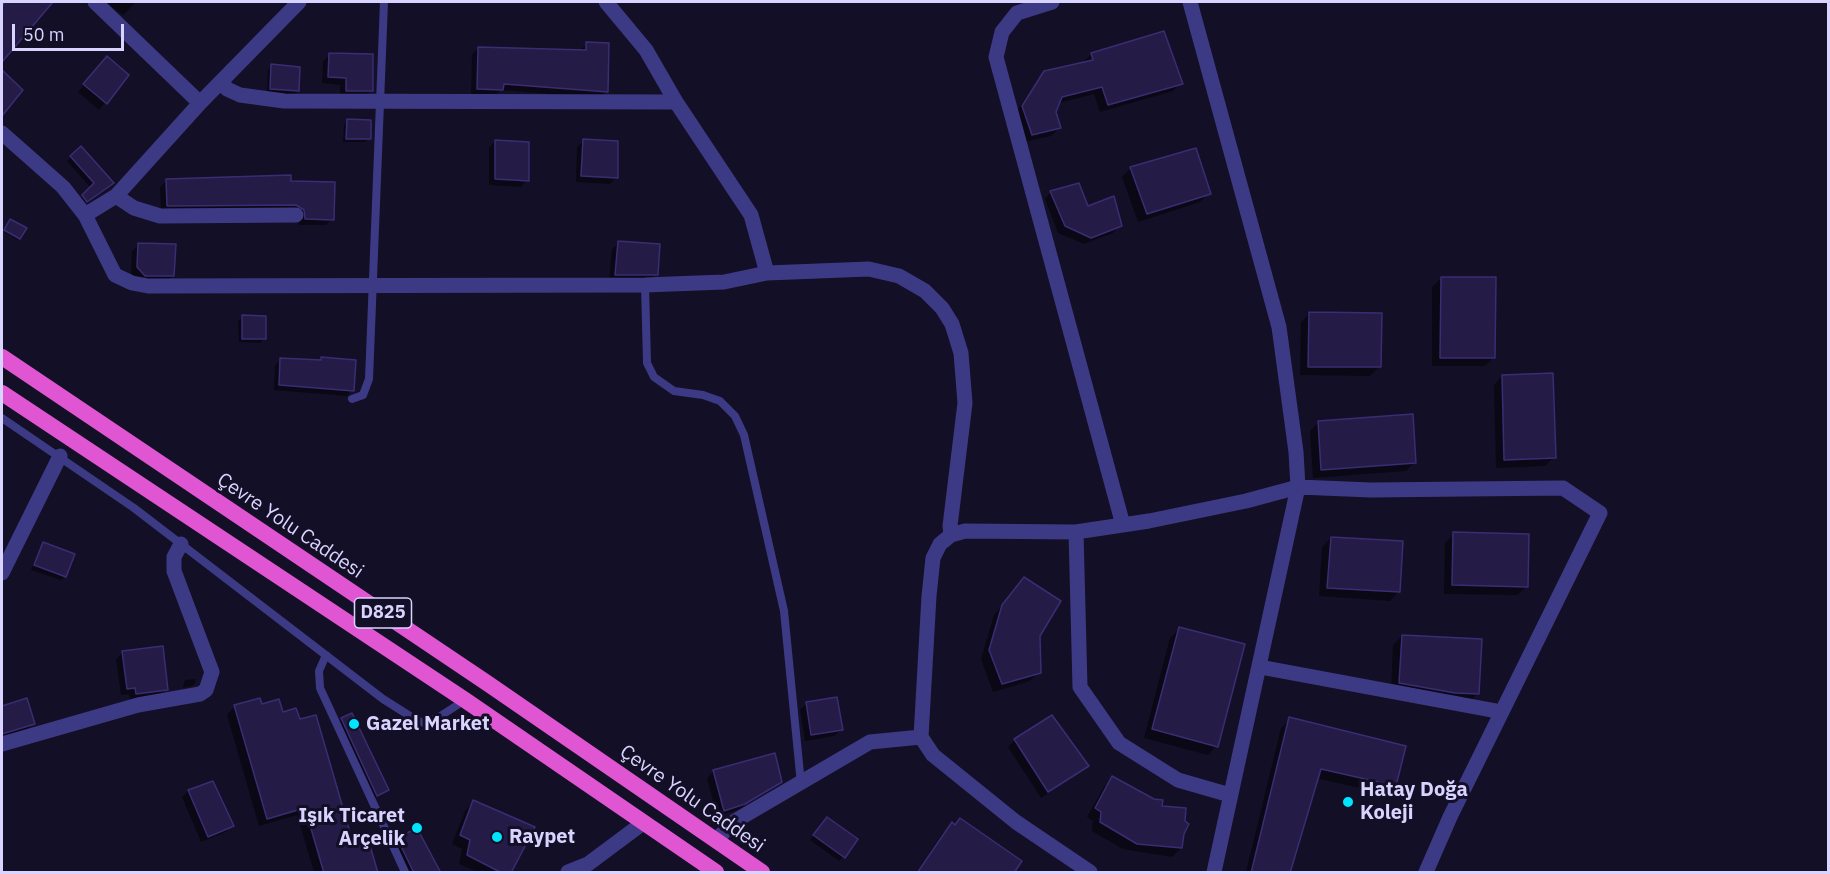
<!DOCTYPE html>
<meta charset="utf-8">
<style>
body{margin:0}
#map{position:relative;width:1830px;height:874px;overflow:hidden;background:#130f26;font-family:"IBM Plex Sans",sans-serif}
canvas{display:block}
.frame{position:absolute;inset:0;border:3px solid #d9d4ff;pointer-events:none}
.scale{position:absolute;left:12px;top:24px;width:112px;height:27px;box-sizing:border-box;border:3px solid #d9d4ff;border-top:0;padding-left:8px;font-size:18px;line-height:21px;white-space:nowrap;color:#d9d4ff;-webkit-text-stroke:4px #130f26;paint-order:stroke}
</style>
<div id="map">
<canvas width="1830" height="874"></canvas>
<div class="frame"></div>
<div class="scale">50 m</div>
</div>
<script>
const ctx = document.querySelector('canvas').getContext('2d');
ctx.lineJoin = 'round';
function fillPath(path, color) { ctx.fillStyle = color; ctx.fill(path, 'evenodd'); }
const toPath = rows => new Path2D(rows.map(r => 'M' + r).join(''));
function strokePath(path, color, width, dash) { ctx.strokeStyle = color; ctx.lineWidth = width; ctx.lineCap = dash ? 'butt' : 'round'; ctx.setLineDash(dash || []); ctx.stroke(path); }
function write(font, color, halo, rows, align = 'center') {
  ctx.font = font + ' "IBM Plex Sans",sans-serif'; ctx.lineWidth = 6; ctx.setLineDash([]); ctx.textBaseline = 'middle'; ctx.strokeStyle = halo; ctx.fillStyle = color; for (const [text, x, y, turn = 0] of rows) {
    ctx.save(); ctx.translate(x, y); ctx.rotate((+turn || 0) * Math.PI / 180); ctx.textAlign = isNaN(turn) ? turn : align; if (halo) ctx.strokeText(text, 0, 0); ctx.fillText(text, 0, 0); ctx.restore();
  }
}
const shadow = toPath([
 [5,2,43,2,48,5,2,60,2,6],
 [105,2,136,2,123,15],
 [587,44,606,91,600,98,501,90,495,95,471,95,472,55,478,48,579,51],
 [1092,54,1181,83,1173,91,1100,112,1094,94,1058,103,1055,112,1059,128,1051,136,1024,142,1014,115,1037,81,1045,73,1083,62],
 [330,55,371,91,365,97,340,97,340,85,322,83,323,61],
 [100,64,127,75,99,110,78,92],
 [272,66,298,91,294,95,267,93,268,70],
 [2,73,21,90,2,113],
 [348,121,369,138,365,142,343,142,344,125],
 [495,141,527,180,521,187,489,185,489,148],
 [584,141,617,177,610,184,576,182,577,147],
 [81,148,108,186,83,205,78,200,91,188,67,161],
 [1131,168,1209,193,1200,202,1138,222,1122,177],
 [166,181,290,182,332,219,326,225,299,225,298,216,161,212,160,187],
 [1051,192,1087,208,1120,226,1113,233,1084,244,1058,233,1045,199],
 [9,223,19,238,18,240,4,232],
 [619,243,656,274,650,281,609,281,612,249],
 [139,244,173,276,166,282,138,282,131,274,132,251],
 [1441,278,1494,357,1485,366,1432,366,1432,287],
 [1310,313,1379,367,1370,376,1300,375,1301,322],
 [243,317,264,339,260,343,239,342,238,321],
 [322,359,352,390,347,396,274,390,275,366,280,360,319,361],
 [1502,376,1554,457,1545,466,1496,468,1494,385],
 [1319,422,1415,462,1406,471,1313,478,1310,431],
 [1454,534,1526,587,1517,595,1444,594,1445,543],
 [1331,538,1398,592,1390,601,1319,596,1322,547],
 [43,544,65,576,61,580,31,570],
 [1024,579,1039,635,1039,672,1030,681,993,692,981,659,994,615],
 [1179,629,1216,746,1208,755,1144,738,1170,638],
 [1402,636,1477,694,1468,703,1391,692,1393,645],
 [123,652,167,689,160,696,130,700,129,694,121,695,116,659],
 [196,679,194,685,183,688,185,680],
 [26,700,33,724,27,730,2,738,2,708],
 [806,704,841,730,834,736,805,741,800,710],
 [235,706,261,706,282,714,353,848,376,872,314,872,297,815,259,826,227,715],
 [342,719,387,790,370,801,335,726],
 [1290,719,1395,785,1386,794,1316,778,1289,872,1246,872,1281,728],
 [1015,740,1087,766,1041,798,1008,747],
 [714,771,781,782,737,810,717,816,707,778],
 [1112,778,1160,807,1182,834,1181,848,1172,857,1123,849,1092,831,1093,821,1087,817,1104,787],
 [212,783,232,825,226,832,201,842,182,797,188,791],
 [473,802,510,872,477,872,459,864,462,849,452,844,465,811],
 [960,820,1012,872,916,872,943,833],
 [823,823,843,857,839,861,810,840],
 [416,830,438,872,402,872,389,848,397,840]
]);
const building = toPath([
 [5,2,53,2,2,62,2,6,5,2],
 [1164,31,1183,84,1108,105,1102,87,1062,97,1056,112,1061,128,1032,135,1022,106,1044,71,1093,60,1091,53,1164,31],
 [586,42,609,43,608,92,504,84,503,90,477,89,478,47,586,50,586,42],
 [329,53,373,54,373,91,346,91,346,78,328,77,329,53],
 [107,56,129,75,107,104,83,84,107,56],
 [271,64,300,67,299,91,270,89,271,64],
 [2,70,23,90,2,116,2,70],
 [347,119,371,120,371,139,346,139,347,119],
 [583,139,618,141,618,178,581,176,583,139],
 [495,140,529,142,529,181,495,179,495,140],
 [81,146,114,183,87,202,82,195,94,183,70,156,81,146],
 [1196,148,1211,194,1147,214,1130,167,1196,148],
 [291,175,291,181,335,182,334,220,305,219,304,210,296,205,167,206,166,179,291,175],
 [1079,183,1088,206,1114,196,1122,226,1091,238,1065,226,1050,191,1079,183],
 [10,219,27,228,20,239,4,230,10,219],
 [618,241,660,244,658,275,615,275,618,241],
 [138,243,176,244,174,276,145,276,137,267,138,243],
 [1441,277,1496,277,1495,358,1440,358,1441,277],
 [1309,312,1382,313,1381,367,1308,367,1309,312],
 [242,315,266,316,266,339,242,339,242,315],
 [321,357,356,360,354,391,279,385,280,358,321,360,321,357],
 [1553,373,1556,458,1504,460,1502,375,1553,373],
 [1413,414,1416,463,1321,470,1318,421,1413,414],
 [1453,532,1529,534,1528,587,1452,585,1453,532],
 [1331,537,1403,541,1400,592,1327,588,1331,537],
 [43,542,75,554,66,577,34,565,43,542],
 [1024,577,1061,601,1040,636,1041,673,1002,684,989,650,1002,605,1024,577],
 [1179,627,1245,644,1218,747,1152,729,1179,627],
 [1402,635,1482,639,1479,694,1455,693,1399,683,1402,635],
 [163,646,168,690,136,694,135,688,127,689,122,651,163,646],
 [837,697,843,730,811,735,806,702,837,697],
 [27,698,35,724,2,734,2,706,27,698],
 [260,698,262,704,279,699,283,712,296,708,300,719,316,715,354,846,369,842,378,873,324,873,305,808,267,819,234,705,260,698],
 [352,713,389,790,377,796,341,718,352,713],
 [1052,715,1089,766,1048,792,1014,739,1052,715],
 [1289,717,1406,746,1396,786,1321,769,1290,873,1251,873,1289,717],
 [775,753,782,782,745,804,724,811,713,770,775,753],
 [1112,776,1154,799,1163,800,1162,806,1186,808,1185,821,1189,824,1184,834,1182,848,1137,844,1100,822,1101,812,1095,808,1112,776],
 [213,781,234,826,208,837,188,790,213,781],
 [473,800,535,827,511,873,502,873,467,855,470,840,460,835,473,800],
 [827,817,858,839,845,858,813,835,827,817],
 [960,818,1022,861,1014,873,917,873,952,822,955,825,960,818],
 [417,828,441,873,414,873,397,838,417,828]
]);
const service = toPath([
 [645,285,647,363,654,377,674,391,703,395,720,401,735,416,744,435,784,611,801,784],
 [352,399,363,395,369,379,384,2],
 [2,418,134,508,383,699,413,718,423,723,439,717,465,700],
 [326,655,319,671,320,688,405,872]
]);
const minor = toPath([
 [95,2,200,103],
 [606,2,646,50,676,102,751,215,767,273],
 [1052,2,1017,13,1002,32,996,57,1123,525],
 [1190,2,1279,327,1296,452,1298,487,1214,872],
 [222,82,227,89,240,95,284,101,676,102],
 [2,133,63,187,85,215,115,275,132,283,148,286,645,285,724,282,767,273,869,269,899,276,925,291,942,308,952,324,961,353,965,403,950,526,951,535],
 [116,196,134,208,160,216,296,215],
 [85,215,116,196,200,103,299,2],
 [1076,532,1080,687,1119,743,1178,780,1230,795],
 [2,573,60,456],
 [1260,667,1502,712],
 [2,744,138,705,200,694,206,690,212,672,174,571,174,557,181,544],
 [716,840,735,821,870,742,921,737],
 [568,872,588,864,643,823],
 [1090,872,1016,822,933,755,921,737,929,596,933,558,940,544,951,535,965,531,1076,532,1149,521,1246,501,1298,487,1371,490,1563,488,1600,513,1450,817,1426,872]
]);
const trunk = toPath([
 [2,357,487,683,762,872],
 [2,393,465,700,716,872]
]);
const markers = [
 [354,724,6,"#00e5ff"],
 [1348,802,6,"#00e5ff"],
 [417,828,6,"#00e5ff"],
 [497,837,6,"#00e5ff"]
];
const shields = [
 [383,613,57]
];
const shieldNames = [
 ["D825",383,613]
];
const streetNames = [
 ["Çevre Yolu Caddesi",290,526,34],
 ["Çevre Yolu Caddesi",692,799,35]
];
const poiNames = [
 ["Gazel Market",366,724],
 ["Hatay Doğa",1360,790],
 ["Koleji",1360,813],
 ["Işık Ticaret",405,816,"right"],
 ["Arçelik",405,839,"right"],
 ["Raypet",509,837]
];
fillPath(shadow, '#0007');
fillPath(building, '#241b47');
strokePath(building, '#3b2d73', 1.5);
strokePath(service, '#3d3a85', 8);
strokePath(minor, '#3d3a85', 15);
strokePath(trunk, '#e055d1', 16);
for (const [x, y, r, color] of markers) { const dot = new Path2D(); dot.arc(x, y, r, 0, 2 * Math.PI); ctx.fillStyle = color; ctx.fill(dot); strokePath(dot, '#130f26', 2); }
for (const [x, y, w] of shields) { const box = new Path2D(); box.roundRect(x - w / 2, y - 15, w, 30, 4.5); ctx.fillStyle = '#130f26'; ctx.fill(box); strokePath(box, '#d9d4ff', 1.5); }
write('bold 18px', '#d9d4ff', null, shieldNames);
write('20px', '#d9d4ff', '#130f26', streetNames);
write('bold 20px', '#d9d4ff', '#130f26', poiNames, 'left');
</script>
